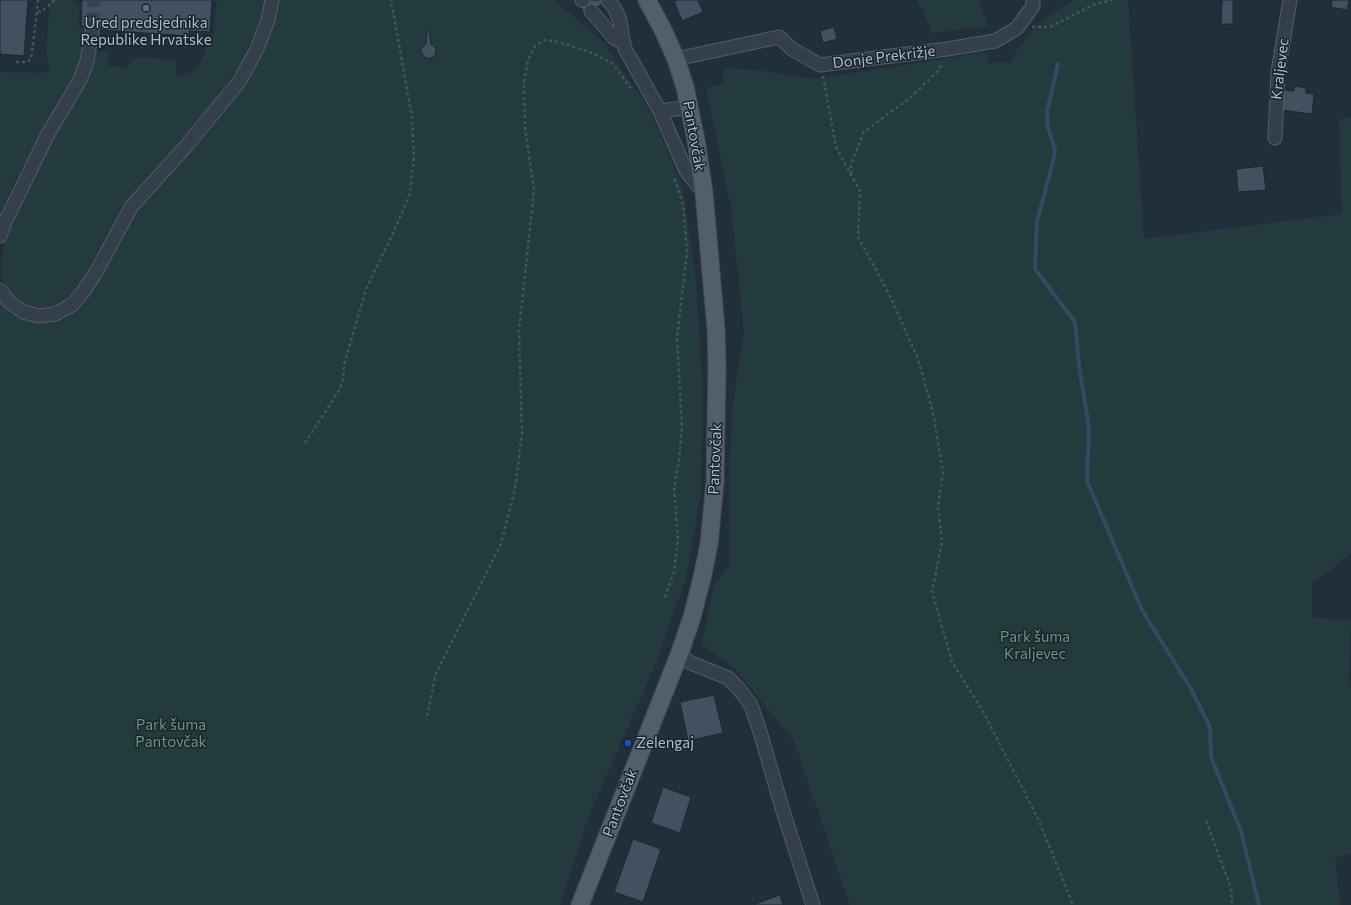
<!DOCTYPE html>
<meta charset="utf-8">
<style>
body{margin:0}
canvas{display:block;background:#212e3c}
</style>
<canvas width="1351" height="905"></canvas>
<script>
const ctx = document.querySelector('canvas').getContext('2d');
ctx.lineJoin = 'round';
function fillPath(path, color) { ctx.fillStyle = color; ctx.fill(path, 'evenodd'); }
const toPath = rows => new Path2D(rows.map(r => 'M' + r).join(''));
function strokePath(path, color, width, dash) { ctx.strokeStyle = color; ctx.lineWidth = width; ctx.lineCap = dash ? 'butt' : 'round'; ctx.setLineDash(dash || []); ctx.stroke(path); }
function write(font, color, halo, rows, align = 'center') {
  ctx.font = font + ' Commissioner,sans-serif'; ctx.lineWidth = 3; ctx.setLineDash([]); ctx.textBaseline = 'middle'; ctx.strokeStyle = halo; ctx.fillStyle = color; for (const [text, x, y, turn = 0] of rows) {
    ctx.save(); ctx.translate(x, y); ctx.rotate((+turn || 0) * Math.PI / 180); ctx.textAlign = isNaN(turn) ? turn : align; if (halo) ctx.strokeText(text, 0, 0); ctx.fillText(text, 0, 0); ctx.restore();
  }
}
const green = toPath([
 [50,0,74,0,74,4,80,5,78,26,86,29,83,59,73,83,44,130,14,183,0,216,0,72,44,73,50,71,46,55],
 [217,0,265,0,264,7,255,33,242,63,195,128,161,162,122,206,81,282,73,294,62,302,51,307,31,307,22,304,14,298,7,289,1,275,1,260,5,238,16,207,94,51,108,51,108,66,126,67,137,57,176,60,176,76,189,74,200,63,213,35],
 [277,0,554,0,605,44,652,114,683,189,696,281,703,394,701,494,686,578,657,660,587,821,560,905,0,905,0,301,12,313,29,320,48,322,65,316,88,298,135,210,204,137,237,92],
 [917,0,978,0,989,26,933,33],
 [1074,0,1128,0,1144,239,1342,214,1339,120,1351,117,1351,552,1328,572,1312,582,1312,617,1351,621,1349,676,1351,686,1351,853,1335,858,1340,905,850,905,794,741,734,668,702,645,713,588,730,563,729,470,733,402,744,332,731,208,706,88,723,84,723,69,758,70,813,79,987,52,989,63,1010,63,1016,51,1043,19]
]);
const stream = toPath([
 [1058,64,1047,112,1048,128,1055,149,1053,162,1037,221,1035,269,1075,322,1079,366,1089,427,1087,481,1142,610,1191,689,1210,727,1211,757,1241,831,1259,905]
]);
const building = toPath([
 [0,0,28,0,24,56,0,54,0,0],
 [82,0,212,0,210,32,189,31,189,36,101,30,101,27,81,26,82,0],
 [583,0,607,0,587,15,578,4,583,0],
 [677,0,698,0,703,12,682,21,674,1,677,0],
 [1222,0,1233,0,1233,24,1221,24,1222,0],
 [1332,0,1349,0,1347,10,1331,7,1332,0],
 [834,27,837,39,823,43,820,31,834,27],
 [429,31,431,44,435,47,436,51,435,55,431,58,426,58,423,55,421,51,422,47,426,44,427,32,429,31],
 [1294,86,1306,88,1306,93,1314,94,1312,114,1282,110,1284,90,1294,91,1294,86],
 [1263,166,1266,190,1238,192,1236,169,1263,166],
 [714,695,723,733,688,741,680,702,714,695],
 [663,787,691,797,680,833,651,823,663,787],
 [633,839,661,849,643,902,614,892,633,839],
 [780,895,783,905,756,905,755,904,780,895]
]);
const minorTunnel = toPath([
 [93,26,94,0]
]);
const path = toPath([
 [38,0,37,11,41,12,55,0],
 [1032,27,1050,27,1093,5,1112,0],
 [16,62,27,62,31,59,37,11],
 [823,76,836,147,860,191,858,237,889,294,918,359,933,412,943,472,938,507,942,543,932,591,952,662,983,711,1039,821,1073,905],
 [851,174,851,164,864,132,911,97,940,69,942,62],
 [305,443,338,392,343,380,344,365,366,289,394,231,410,194,414,157,412,117,391,0],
 [665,597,674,572,678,538,674,488,679,460,682,426,677,338,687,252,683,204,674,177],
 [427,716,436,673,501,544,515,489,522,434,519,331,534,190,525,128,524,84,528,60,535,46,544,40,559,42,593,53,613,64,632,90],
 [1206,821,1231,888,1232,905]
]);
const minor = toPath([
 [582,0,583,0],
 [608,0,615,9,620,21,622,35,625,49,660,111,690,107],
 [591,11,614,38,624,43],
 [676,59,779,37,792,49,820,65,947,49,995,41,1017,28,1033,6,1033,0],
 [660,111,686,171,704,193],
 [1275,138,1278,72,1290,0],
 [0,236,5,222,48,134,80,80,87,61,93,26],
 [0,290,9,302,23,312,39,316,55,314,72,305,83,292,95,274,131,207,187,145,239,82,257,49,268,20,272,0],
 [679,655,691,663,728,678,739,689,751,705,761,735,782,808,813,905]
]);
const major = toPath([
 [580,905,679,655,692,617,702,578,709,544,715,482,717,366,716,329,704,193,696,140,685,87,676,59,663,30,647,0]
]);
const markers = [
 [146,8,4,"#5c6f8a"],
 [628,743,4,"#1a4fb4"]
];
const poiNames = [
 ["Ured predsjednika",146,23],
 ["Republike Hrvatske",146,40],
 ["Zelengaj",636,743,"left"]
];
const streetNames = [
 ["Donje Prekrižje",884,57,-7],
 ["Kraljevec",1280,69,-83],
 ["Pantovčak",694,136,80],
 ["Pantovčak",715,459,-88],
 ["Pantovčak",620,803,-69]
];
const parkNames = [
 ["Park šuma",1035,637],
 ["Kraljevec",1035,654],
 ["Park šuma",171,725],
 ["Pantovčak",171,742]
];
fillPath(green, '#233b3d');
strokePath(stream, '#344a64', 4);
fillPath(building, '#425060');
strokePath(building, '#1c2633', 1);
strokePath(minorTunnel, '#364351', 13, [13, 6]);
strokePath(minor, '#535d6a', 15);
strokePath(major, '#414b58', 19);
strokePath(path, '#41585a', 2.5, [3, 3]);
strokePath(minor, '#353f4c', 13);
strokePath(major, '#535e6c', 17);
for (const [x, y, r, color] of markers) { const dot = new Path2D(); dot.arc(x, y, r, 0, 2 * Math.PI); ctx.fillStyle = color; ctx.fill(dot); strokePath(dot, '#1a2431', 1.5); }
write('15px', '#b0bac8', '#1a2431', poiNames);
write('15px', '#b0bac8', '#1a2431', streetNames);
write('15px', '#669a70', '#1a2431', parkNames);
</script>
